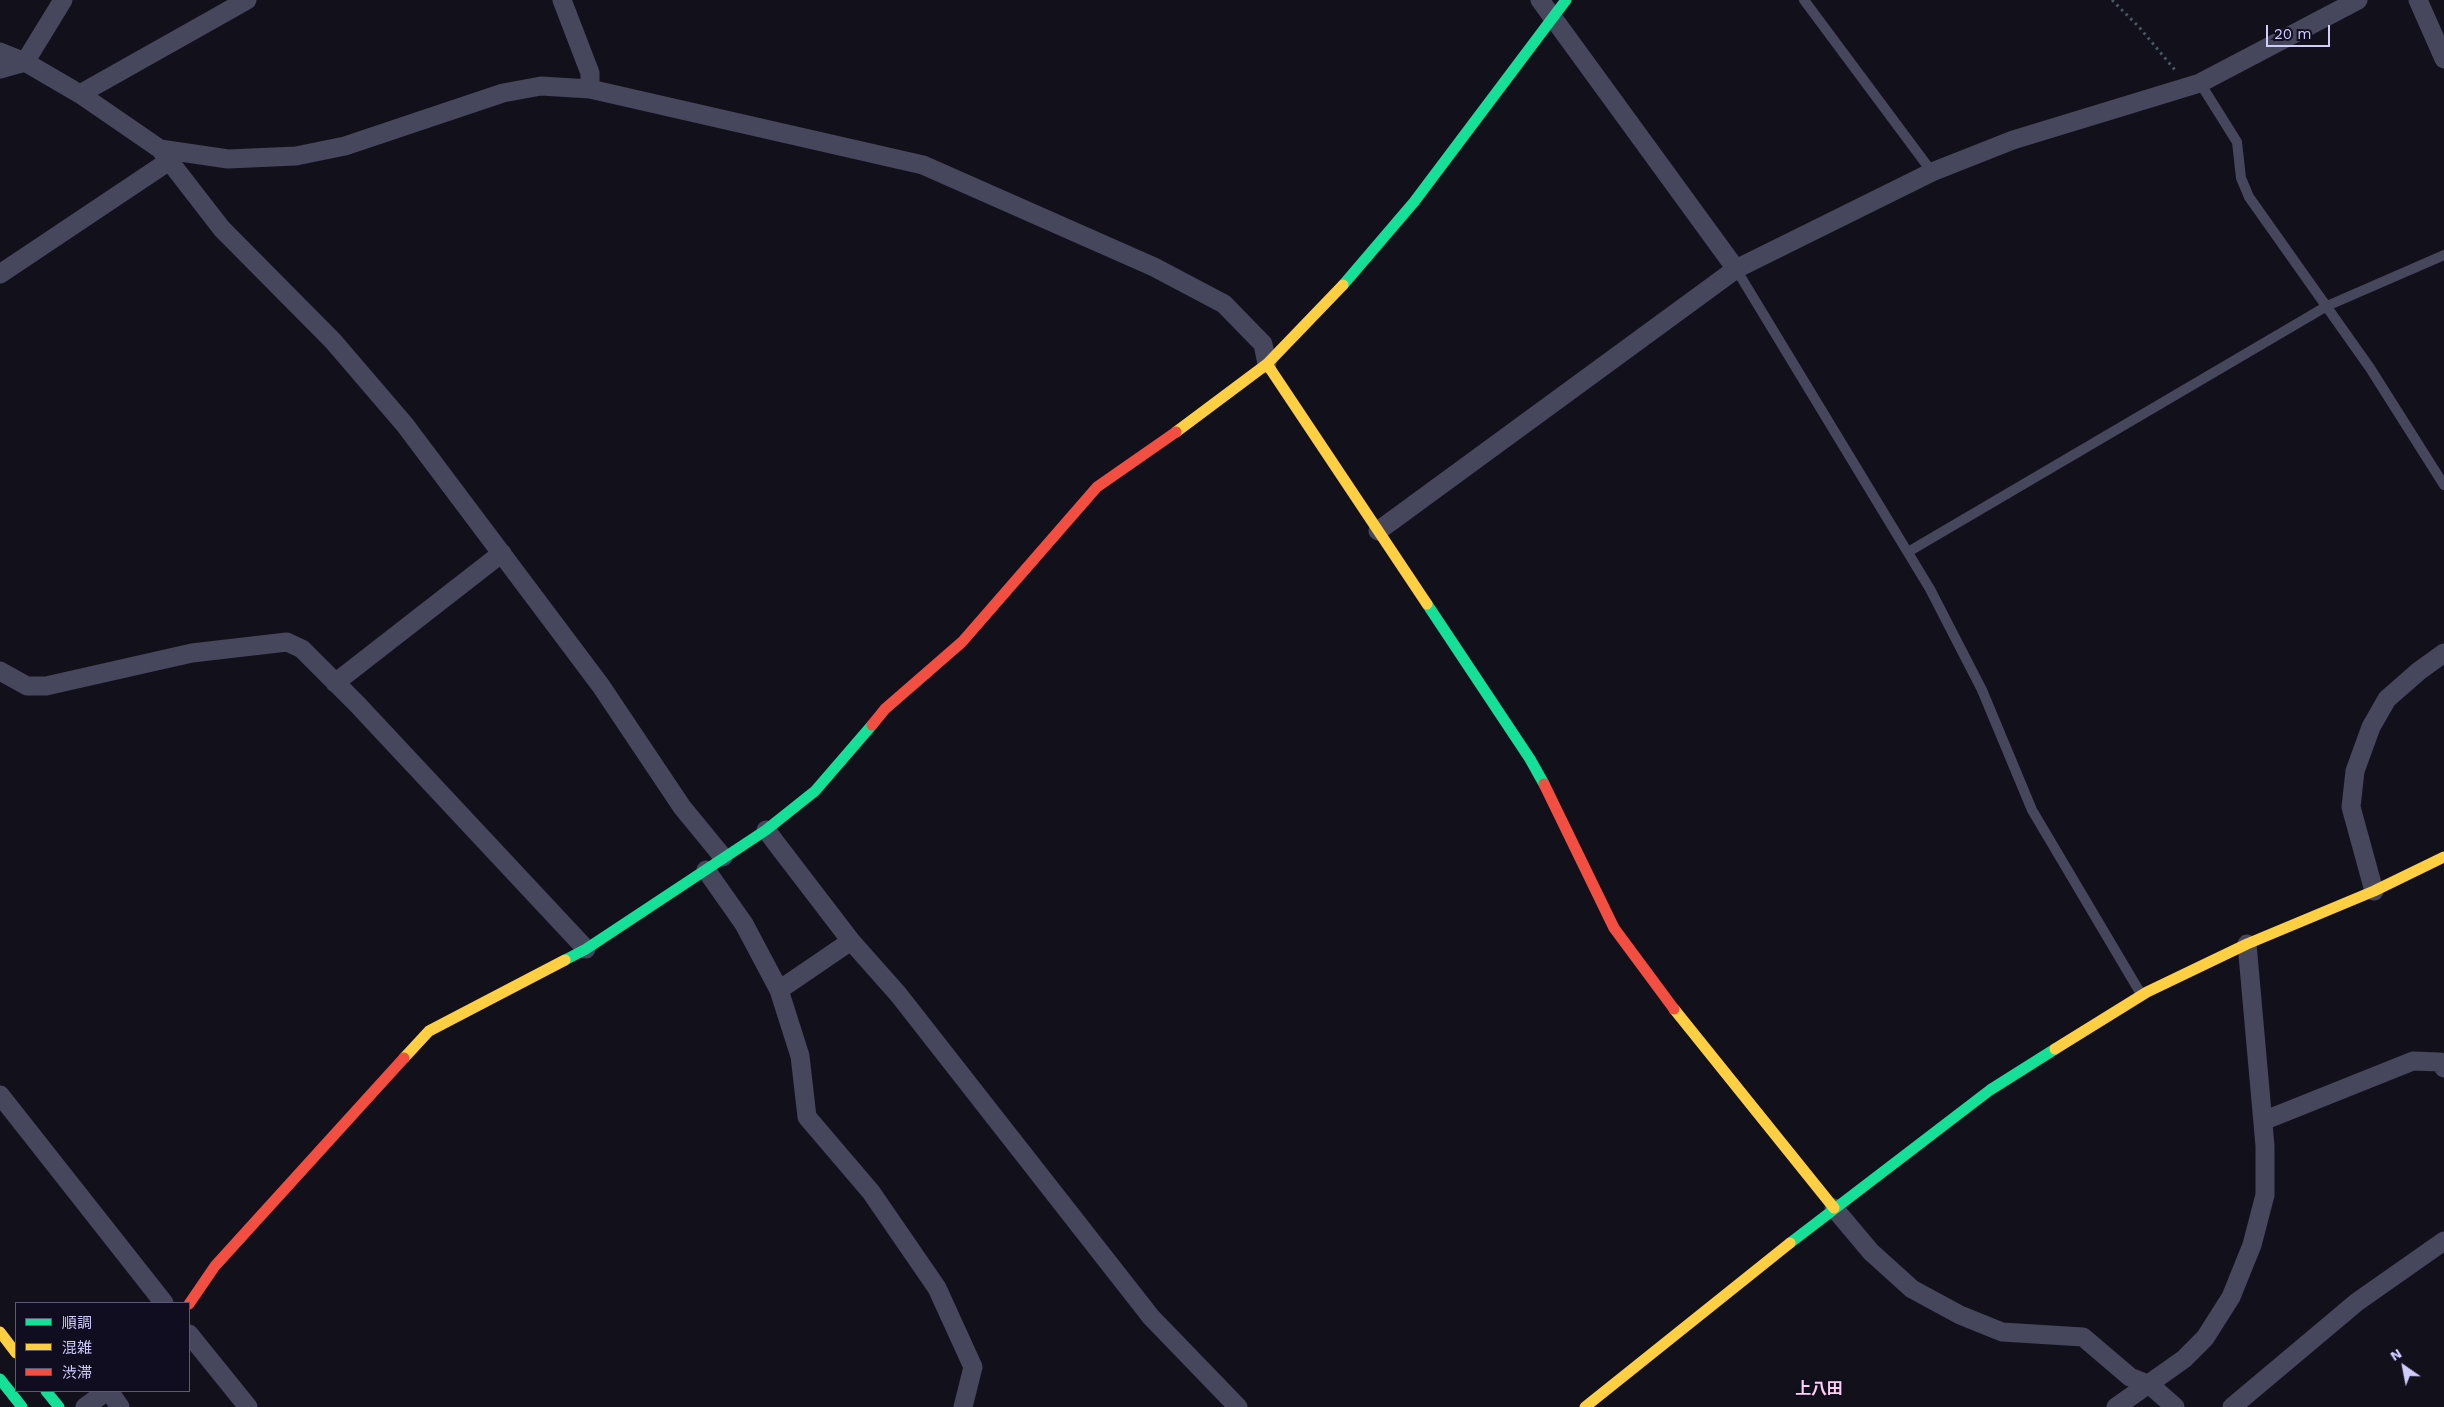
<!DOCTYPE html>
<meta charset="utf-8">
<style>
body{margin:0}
#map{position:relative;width:2444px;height:1407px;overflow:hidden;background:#12111b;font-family:"Work Sans","Noto Sans JP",sans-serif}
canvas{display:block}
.legend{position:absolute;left:15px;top:1302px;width:175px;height:90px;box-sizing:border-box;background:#0f0d1f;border:1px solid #5c5978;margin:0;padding:6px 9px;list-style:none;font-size:15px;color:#d0ccfe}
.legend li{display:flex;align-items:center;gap:10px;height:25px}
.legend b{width:25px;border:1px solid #5c5978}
.north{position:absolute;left:2379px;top:1342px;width:50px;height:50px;-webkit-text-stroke:4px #0f0d1f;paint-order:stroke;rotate:327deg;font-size:14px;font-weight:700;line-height:20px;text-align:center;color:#d0ccfe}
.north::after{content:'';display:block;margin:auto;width:18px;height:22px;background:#d0ccfe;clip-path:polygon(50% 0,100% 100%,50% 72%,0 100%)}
.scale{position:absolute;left:2266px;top:25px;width:64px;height:22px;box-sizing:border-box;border:2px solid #d0ccfe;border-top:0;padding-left:6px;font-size:15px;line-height:18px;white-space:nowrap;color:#d0ccfe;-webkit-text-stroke:4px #0f0d1f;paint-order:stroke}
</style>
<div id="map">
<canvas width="2444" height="1407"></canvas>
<ul class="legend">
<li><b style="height:6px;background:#16e098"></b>順調</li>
<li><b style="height:6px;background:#ffcf43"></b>混雑</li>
<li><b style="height:6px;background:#f24e42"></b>渋滞</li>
</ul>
<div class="north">N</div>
<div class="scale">20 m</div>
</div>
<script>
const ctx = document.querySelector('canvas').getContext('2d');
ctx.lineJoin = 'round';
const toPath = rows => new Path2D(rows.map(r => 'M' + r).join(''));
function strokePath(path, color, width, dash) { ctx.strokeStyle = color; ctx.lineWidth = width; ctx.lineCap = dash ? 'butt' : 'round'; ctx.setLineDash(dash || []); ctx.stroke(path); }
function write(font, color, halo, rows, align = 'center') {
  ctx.font = font + ' "Work Sans","Noto Sans JP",sans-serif'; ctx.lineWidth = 4; ctx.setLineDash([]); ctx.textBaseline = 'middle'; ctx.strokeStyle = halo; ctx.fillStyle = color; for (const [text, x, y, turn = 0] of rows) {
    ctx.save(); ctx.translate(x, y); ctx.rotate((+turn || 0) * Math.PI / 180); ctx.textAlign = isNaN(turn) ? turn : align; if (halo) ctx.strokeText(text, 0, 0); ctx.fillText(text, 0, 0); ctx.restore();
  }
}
const path = toPath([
 [2112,0,2139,27,2175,70]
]);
const lane = toPath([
 [1804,0,1932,172],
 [2200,83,2237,142,2241,178,2249,197,2370,368,2444,485],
 [1736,269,1930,589,1982,690,2032,810,2141,994],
 [1908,552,2327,306,2444,255]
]);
const street = toPath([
 [562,0,590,73,590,89],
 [1540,0,1736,269],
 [2418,0,2444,59],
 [0,52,25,62,80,94,160,149,222,229,333,341,405,425,601,686,682,807,723,857],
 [0,69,25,62,63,0],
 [80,94,247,0],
 [160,149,228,159,296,156,345,146,503,93,541,86,590,89,923,165,1154,267,1224,304,1263,344,1267,364],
 [0,274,169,161],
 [1378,531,1736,269,1932,172,2013,140,2200,83,2358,0],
 [0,671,27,686,46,686,192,653,287,642,302,649,357,704,586,949],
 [335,683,502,553],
 [766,830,851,941,898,994,1151,1317,1238,1407],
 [706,870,744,924,779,990,800,1056,807,1117,871,1192,937,1288,973,1367,963,1407],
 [2374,891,2351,807,2355,771,2371,727,2387,699,2419,671,2444,653],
 [779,990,851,941],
 [0,1095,164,1303],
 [2263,1121,2413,1061,2440,1062,2444,1068],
 [1834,1208,1871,1252,1912,1289,1960,1315,2002,1332,2083,1337,2130,1377,2150,1385,2175,1407],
 [189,1334,248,1407],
 [109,1391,120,1407],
 [85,1407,107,1391],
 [2116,1407,2184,1359,2205,1338,2231,1297,2252,1245,2265,1195,2265,1146,2247,944],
 [2232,1407,2357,1302,2444,1241]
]);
const fast = toPath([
 [1343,285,1414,202,1566,0],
 [1427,604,1530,759,1544,784],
 [565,960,586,949,766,830,815,791,872,725],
 [1790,1243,1990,1090,2055,1049],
 [0,1379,22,1407],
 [46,1391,59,1407]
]);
const slow = toPath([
 [1267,364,1427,604],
 [1176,432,1267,364,1343,285],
 [1674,1009,1834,1208],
 [2055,1049,2147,992,2247,944,2374,891,2444,857],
 [404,1058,429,1031,565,960],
 [0,1332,16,1353],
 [1585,1407,1790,1243]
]);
const jam = toPath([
 [872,725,885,709,962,642,1097,487,1176,432],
 [1544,784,1614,928,1674,1009],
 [189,1304,215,1266,404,1058]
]);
const quarterNames = [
 ["上八田",1819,1389]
];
strokePath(path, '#485763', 3, [2.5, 4]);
strokePath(lane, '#46465c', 10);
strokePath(street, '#46465c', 19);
strokePath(fast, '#16e098', 11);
strokePath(slow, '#ffcf43', 11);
strokePath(jam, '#f24e42', 11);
write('bold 16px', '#feceef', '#0f0d1f', quarterNames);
</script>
